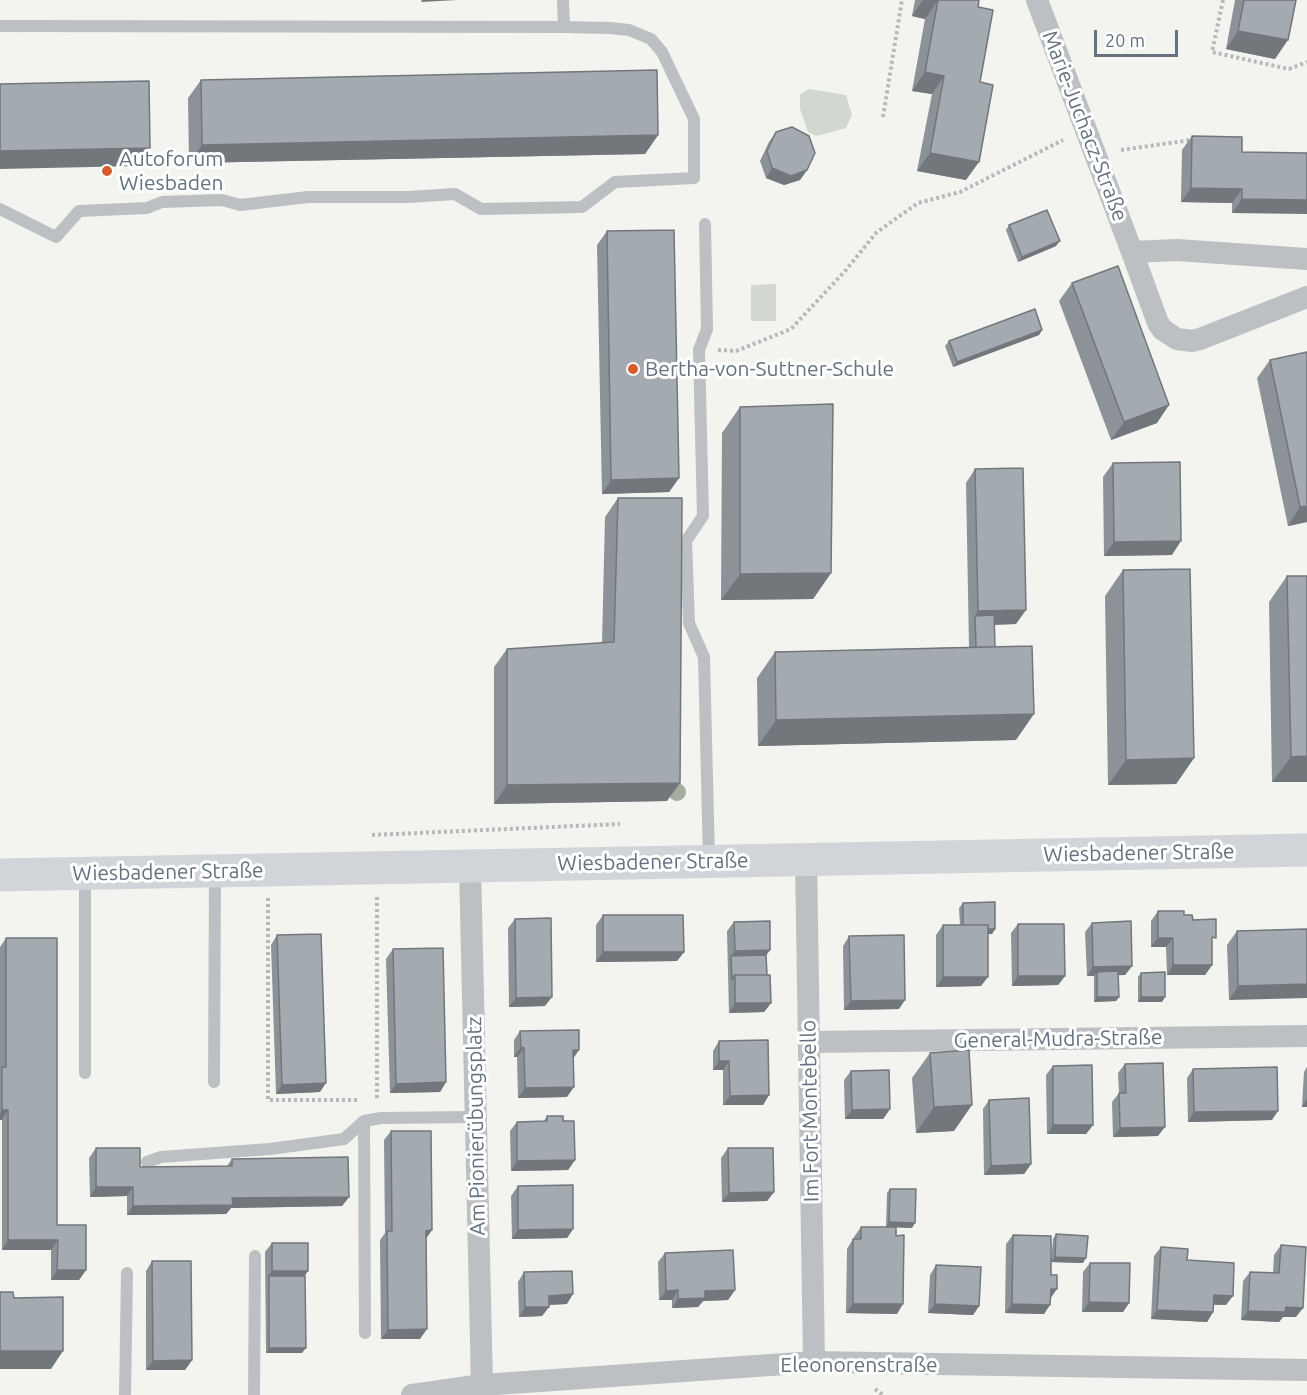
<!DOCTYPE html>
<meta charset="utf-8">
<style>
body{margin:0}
#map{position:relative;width:1307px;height:1395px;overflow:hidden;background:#f3f3ef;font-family:Ubuntu,sans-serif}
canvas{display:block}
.scale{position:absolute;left:1094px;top:30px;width:84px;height:27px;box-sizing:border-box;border:3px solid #64727f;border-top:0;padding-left:8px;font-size:18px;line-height:21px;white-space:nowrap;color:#64727f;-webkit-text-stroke:4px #fff;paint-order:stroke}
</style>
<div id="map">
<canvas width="1307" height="1395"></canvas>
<div class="scale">20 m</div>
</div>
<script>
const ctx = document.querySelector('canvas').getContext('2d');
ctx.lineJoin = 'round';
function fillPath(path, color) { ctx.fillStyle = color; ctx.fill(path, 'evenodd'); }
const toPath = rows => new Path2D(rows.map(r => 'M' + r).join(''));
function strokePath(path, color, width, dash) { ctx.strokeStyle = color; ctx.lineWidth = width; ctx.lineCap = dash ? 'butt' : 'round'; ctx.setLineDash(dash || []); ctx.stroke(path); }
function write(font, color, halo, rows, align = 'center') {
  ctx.font = font + ' Ubuntu,sans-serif'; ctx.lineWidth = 6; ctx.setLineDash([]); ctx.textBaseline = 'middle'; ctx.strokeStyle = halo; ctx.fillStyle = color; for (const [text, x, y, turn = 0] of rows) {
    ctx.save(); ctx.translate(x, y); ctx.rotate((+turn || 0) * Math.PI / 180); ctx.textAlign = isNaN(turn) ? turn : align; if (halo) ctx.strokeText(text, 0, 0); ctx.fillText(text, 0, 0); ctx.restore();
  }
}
const green = toPath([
 [809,89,846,95,852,115,846,128,817,136,808,132,800,109,800,94],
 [776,284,776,321,751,321,751,285]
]);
const path = toPath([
 [1223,0,1212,52,1289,69,1307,62],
 [883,117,902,0],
 [1121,150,1191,140],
 [718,350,736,351,791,329,846,270,876,233,918,203,960,192,1063,140],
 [372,835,620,824],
 [377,897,377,1099],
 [268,898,268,1100,358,1100],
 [875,1389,883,1395]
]);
const lane = toPath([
 [0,26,564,27,563,0],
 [0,209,56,237,79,211,147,208,162,202,222,200,240,205,308,197,408,197,455,194,481,209,582,207,615,182,694,178,694,119,662,52,651,39,629,30,610,28,564,27],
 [705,224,707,329,699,350,703,516,686,541,689,623,704,657,709,860],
 [85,1073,85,874],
 [214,1082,215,874],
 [364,1121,365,1333],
 [147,1162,161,1157,270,1149,344,1139,364,1121,381,1118,476,1117],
 [125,1395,127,1273],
 [254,1395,255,1256]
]);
const street = toPath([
 [1037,0,1132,252,1177,250,1307,259],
 [1132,252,1158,323,1163,330,1177,339,1192,341,1200,339,1307,297],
 [806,860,814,1362],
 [470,867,482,1385],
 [809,1042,1307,1036],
 [412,1395,482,1385,814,1362,1307,1370]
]);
const secondary = toPath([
 [0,875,1307,850]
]);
const trees = [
 [677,792]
];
const wall = toPath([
 [915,0,979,0,978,7,980,82,966,180,917,171,932,94,912,91,925,19,912,16],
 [1235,0,1296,0,1275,59,1226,49],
 [201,80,658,135,645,154,189,163,188,98],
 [776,132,807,170,800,180,784,185,766,178,760,161,769,142],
 [1192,136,1242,152,1307,153,1232,213,1232,203,1181,202,1182,150],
 [1009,225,1056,246,1018,262,1006,230],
 [607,231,679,478,669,492,602,494,597,245],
 [1072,283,1157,423,1111,440,1059,301],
 [1042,330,1039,335,953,367,945,346,949,341],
 [1270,360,1307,522,1288,526,1257,378],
 [740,407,831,573,813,599,721,600,722,433],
 [1113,463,1172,555,1104,556,1103,477],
 [975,469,1016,624,995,625,995,647,1016,740,758,746,757,678,775,652,969,647,966,483],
 [618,498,667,801,494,804,494,667,507,649,602,643,605,517],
 [1123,570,1194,758,1176,784,1108,785,1105,596],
 [1287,576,1307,576,1307,782,1272,782,1269,602],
 [963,903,995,929,992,934,988,934,981,986,936,987,936,935,943,925,960,925,959,908],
 [1158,911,1193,920,1212,944,1212,965,1205,975,1167,975,1166,947,1151,947,1151,921],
 [603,915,684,952,677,961,596,962,596,925],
 [515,919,545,1006,509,1007,508,928],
 [734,922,770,950,766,955,767,975,771,1003,764,1012,729,1013,727,931],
 [1092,923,1132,966,1125,975,1118,975,1119,997,1116,1001,1094,1002,1094,976,1087,976,1085,932],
 [1018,924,1065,976,1058,985,1012,986,1011,933],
 [1307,929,1229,1000,1227,945,1237,931],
 [277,935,320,1092,276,1094,271,945],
 [849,936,899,1009,844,1010,843,946],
 [6,938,57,1225,86,1270,79,1280,51,1280,51,1250,2,1250,2,1120,0,1120,0,947],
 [393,949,446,1082,440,1092,390,1093,386,959],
 [1141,973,1162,1002,1138,1002,1138,977],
 [520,1031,573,1058,567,1097,518,1098,517,1057,514,1057,514,1040],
 [719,1041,769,1095,763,1105,723,1105,723,1070,713,1070,713,1051],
 [930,1053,954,1131,916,1133,912,1078],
 [1125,1064,1158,1136,1113,1137,1112,1102,1119,1093,1118,1073],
 [1053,1066,1093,1125,1086,1134,1047,1134,1046,1075],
 [1307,1067,1307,1107,1302,1107,1304,1072],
 [1193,1069,1272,1120,1188,1122,1187,1078],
 [851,1071,890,1109,883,1119,845,1119,844,1080],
 [989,1100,1031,1164,1024,1174,984,1175,983,1109],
 [547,1116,563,1121,575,1160,568,1170,511,1171,510,1131,517,1122,544,1121],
 [391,1131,432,1230,426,1238,420,1339,381,1339,380,1240,385,1233,384,1140],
 [96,1148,140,1167,227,1166,232,1159,349,1197,342,1206,231,1208,226,1214,127,1215,127,1196,90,1197,89,1158],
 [728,1148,774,1192,767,1201,722,1202,721,1158],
 [518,1186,573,1229,567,1238,512,1239,511,1196],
 [890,1189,912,1228,896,1227,897,1314,846,1313,847,1249,853,1239,854,1239,854,1237,861,1227,886,1227,887,1193],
 [1056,1234,1083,1263,1051,1262,1053,1239],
 [1013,1235,1051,1275,1051,1297,1044,1314,1005,1313,1006,1244],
 [272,1243,302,1353,266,1353,265,1252],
 [1281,1245,1296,1317,1283,1317,1279,1322,1241,1320,1243,1281,1250,1272,1273,1273,1274,1255],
 [1161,1247,1187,1260,1226,1305,1214,1305,1213,1312,1207,1322,1151,1319,1154,1256],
 [665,1253,735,1290,728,1300,703,1301,698,1307,672,1308,672,1300,659,1300,658,1262],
 [152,1261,192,1360,185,1370,146,1370,146,1271],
 [1090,1263,1129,1303,1123,1312,1082,1312,1083,1272],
 [936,1265,979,1306,973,1315,928,1313,930,1275],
 [524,1272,567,1304,549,1305,549,1307,542,1316,519,1317,518,1282]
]);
const shadedWall = toPath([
 [422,0,457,0,421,2],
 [923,0,938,0,925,19,912,16],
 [1238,31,1288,40,1275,59,1226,49],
 [925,72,944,76,932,94,912,91],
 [658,135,645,154,189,163,202,145],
 [150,148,137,166,0,169,0,151],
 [930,153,979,162,966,180,917,171],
 [772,168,807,170,800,180,784,185,766,178],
 [1191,188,1242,189,1232,203,1181,202],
 [1242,199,1307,200,1307,214,1232,213],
 [1060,241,1056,246,1018,262,1022,257],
 [1042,330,1039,335,953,367,957,362],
 [1169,405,1157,423,1111,440,1124,422],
 [679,478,669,492,602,494,611,480],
 [1307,506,1307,522,1288,526,1300,507],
 [1181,541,1172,555,1104,556,1114,542],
 [831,573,813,599,721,600,740,574],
 [1026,610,1016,624,975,625,975,616,978,611],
 [1034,714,1016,740,758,746,776,720],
 [1307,756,1307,782,1272,782,1291,757],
 [1194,758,1176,784,1108,785,1126,760],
 [680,783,667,801,494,804,507,785],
 [995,929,992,934,960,935,963,930],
 [1158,938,1173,938,1166,947,1151,947],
 [770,950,763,960,731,956,735,951],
 [603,952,684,952,677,961,596,962],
 [1173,965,1212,965,1205,975,1167,975],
 [1132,966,1125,975,1097,976,1097,972,1094,976,1087,976,1093,967],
 [1018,976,1065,976,1058,985,1012,986],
 [943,977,988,977,981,986,936,987],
 [1307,984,1307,998,1229,1000,1238,986],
 [552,997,545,1006,509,1007,516,998],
 [1097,997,1119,997,1116,1001,1094,1002],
 [1141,997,1165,997,1162,1002,1138,1002],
 [905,1000,899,1009,844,1010,851,1001],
 [735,1003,771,1003,764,1012,729,1013],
 [521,1047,524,1048,517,1057,514,1057],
 [573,1050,579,1050,573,1059],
 [719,1061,729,1061,723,1070,713,1070],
 [446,1082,440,1092,390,1093,396,1084],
 [326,1083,320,1092,276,1094,282,1085],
 [574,1087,567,1097,518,1098,525,1088],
 [769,1095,763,1105,723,1105,730,1096],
 [1307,1099,1307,1107,1302,1107],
 [972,1105,954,1131,916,1133,934,1107],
 [890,1109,883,1119,845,1119,852,1110],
 [2,1110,8,1110,2,1120,0,1120,0,1114],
 [1278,1111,1272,1120,1188,1122,1194,1112],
 [1053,1125,1093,1125,1086,1134,1047,1134],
 [1165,1127,1158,1136,1113,1137,1120,1128],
 [575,1160,568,1170,511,1171,517,1161],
 [1031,1164,1024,1174,984,1175,991,1166],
 [96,1187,133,1187,127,1196,90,1197],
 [774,1192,767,1201,722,1202,729,1193],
 [349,1197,342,1206,231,1208,226,1214,127,1215,133,1206,232,1198],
 [889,1222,915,1223,912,1228,886,1227],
 [573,1229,567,1238,512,1239,518,1230],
 [432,1230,425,1240,426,1231],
 [8,1240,58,1240,51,1250,2,1250],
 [1055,1257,1086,1258,1083,1263,1051,1262],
 [57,1270,86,1270,79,1280,51,1280],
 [272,1271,308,1271,302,1280,269,1276,265,1280],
 [1051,1289,1057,1289,1050,1299],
 [678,1290,672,1300,659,1300,666,1291],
 [735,1290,728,1300,703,1301,698,1307,672,1308,678,1299,705,1291],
 [573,1294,567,1304,542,1305,549,1296],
 [1214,1295,1233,1296,1226,1305,1208,1304],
 [1089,1302,1129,1303,1123,1312,1082,1312],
 [853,1304,903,1304,897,1314,846,1313],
 [935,1304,979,1306,973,1315,928,1313],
 [1012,1304,1050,1305,1044,1314,1005,1313],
 [525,1307,549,1307,542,1316,519,1317],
 [1286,1307,1303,1308,1296,1317,1283,1317,1279,1322,1241,1320,1248,1311],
 [1157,1310,1213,1312,1207,1322,1151,1319],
 [427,1329,420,1339,381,1339,388,1330],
 [269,1348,306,1348,302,1353,266,1353],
 [0,1351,63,1351,51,1369,0,1369],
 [192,1360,185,1370,146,1370,153,1361]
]);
const building = toPath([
 [936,0,979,0,978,7,993,10,980,82,993,85,979,162,930,153,944,76,925,72,938,0,936,0],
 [1244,0,1296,0,1288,40,1238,31,1244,0],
 [657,70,658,135,202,145,201,80,657,70],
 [149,81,150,148,0,151,0,84,149,81],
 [792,127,809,136,815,153,807,170,791,176,772,168,767,151,776,132,792,127],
 [1192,136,1242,137,1242,152,1307,153,1307,200,1242,199,1242,189,1191,188,1192,136],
 [1047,210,1060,241,1022,257,1009,225,1047,210],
 [674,230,679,478,611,480,607,231,674,230],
 [1118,266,1169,405,1124,422,1072,283,1118,266],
 [1035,309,1042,330,957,362,949,341,1035,309],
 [1307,352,1307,506,1300,507,1270,360,1307,352],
 [833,404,831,573,740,574,740,407,833,404],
 [1180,462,1181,541,1114,542,1113,463,1180,462],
 [1023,468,1026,610,978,611,975,469,1023,468],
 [618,498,682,498,680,783,507,785,507,649,614,642,618,498],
 [1190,569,1194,758,1126,760,1123,570,1190,569],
 [1287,576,1307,576,1307,756,1291,757,1287,576],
 [994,615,995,647,976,647,975,616,994,615],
 [1032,646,1034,714,776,720,775,652,1032,646],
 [995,902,995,929,988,929,988,925,963,925,963,903,995,902],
 [1158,911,1184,911,1184,915,1192,915,1193,920,1216,919,1216,938,1212,937,1212,965,1173,965,1173,938,1158,938,1158,911],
 [603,915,683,915,684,952,603,952,603,915],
 [551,918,552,997,516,998,515,919,551,918],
 [770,921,770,950,735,951,734,922,770,921],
 [1131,921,1132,966,1093,967,1092,923,1131,921],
 [1018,924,1064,924,1065,976,1018,976,1018,924],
 [943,925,988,925,988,977,943,977,943,925],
 [1307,929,1307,984,1238,986,1237,931,1307,929],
 [321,934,326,1083,282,1085,277,935,321,934],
 [904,935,905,1000,851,1001,849,936,904,935],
 [6,938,57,938,57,1225,86,1225,86,1270,57,1270,58,1240,8,1240,8,1110,2,1110,2,1067,6,1067,6,938],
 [443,948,446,1082,396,1084,393,949,443,948],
 [766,955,767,975,735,975,732,980,731,956,766,955],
 [1118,971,1119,997,1097,997,1097,972,1118,971],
 [1165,972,1165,997,1141,997,1141,973,1165,972],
 [735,975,770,975,771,1003,735,1003,735,975],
 [579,1030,579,1050,573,1050,574,1087,525,1088,524,1048,521,1047,520,1031,579,1030],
 [768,1040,769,1095,730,1096,729,1061,719,1061,719,1041,768,1040],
 [969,1050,972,1105,934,1107,930,1053,969,1050],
 [1163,1063,1165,1127,1120,1128,1119,1093,1126,1093,1125,1064,1163,1063],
 [1092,1065,1093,1125,1053,1125,1053,1066,1092,1065],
 [1277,1067,1278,1111,1194,1112,1193,1069,1277,1067],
 [889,1070,890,1109,852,1110,851,1071,889,1070],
 [1029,1098,1031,1164,991,1166,989,1100,1029,1098],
 [547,1116,563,1116,563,1121,574,1121,575,1160,517,1161,517,1122,547,1121,547,1116],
 [391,1131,431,1131,432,1230,426,1231,427,1329,388,1330,387,1231,392,1231,391,1131],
 [96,1148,140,1148,140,1167,232,1166,232,1159,348,1157,349,1197,232,1198,233,1205,133,1206,133,1187,96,1187,96,1148],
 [728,1148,773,1148,774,1192,729,1193,728,1148],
 [573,1185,573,1229,518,1230,518,1186,573,1185],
 [890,1189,916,1189,915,1223,889,1222,890,1189],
 [861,1227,896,1227,896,1236,904,1235,903,1304,853,1304,853,1239,861,1239,861,1227],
 [1056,1234,1088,1236,1086,1258,1055,1257,1056,1234],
 [1013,1235,1051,1236,1051,1275,1057,1275,1057,1289,1051,1289,1050,1305,1012,1304,1013,1235],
 [272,1243,308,1243,308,1271,272,1271,272,1243],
 [1281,1245,1306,1247,1303,1308,1286,1307,1285,1312,1248,1311,1250,1272,1279,1273,1281,1245],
 [1161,1247,1188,1249,1187,1260,1234,1263,1233,1296,1214,1295,1213,1312,1157,1310,1161,1247],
 [733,1250,735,1290,705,1291,705,1298,678,1299,678,1290,666,1291,665,1253,733,1250],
 [152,1261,191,1261,192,1360,153,1361,152,1261],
 [1090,1263,1130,1263,1129,1303,1089,1302,1090,1263],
 [936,1265,981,1267,979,1306,935,1304,936,1265],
 [572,1271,573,1294,549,1296,549,1307,525,1307,524,1272,572,1271],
 [269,1276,305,1276,306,1348,269,1348,269,1276],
 [0,1292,13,1292,14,1298,63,1297,63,1351,0,1351,0,1292]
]);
const markers = [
 [107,171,6,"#d75b2c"],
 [633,369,6,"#d75b2c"]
];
const streetNames = [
 ["Marie-Juchacz-Straße",1085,126,69],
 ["Wiesbadener Straße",1139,853,-1],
 ["Wiesbadener Straße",653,862,-1],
 ["Wiesbadener Straße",168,872,-1],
 ["General-Mudra-Straße",1058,1039,-1],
 ["Im Fort Montebello",810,1111,-91],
 ["Am Pionierübungsplatz",476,1126,-91],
 ["Eleonorenstraße",859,1365]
];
const poiNames = [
 ["Autoforum",119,159],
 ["Wiesbaden",119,183],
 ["Bertha-von-Suttner-Schule",645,369]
];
fillPath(green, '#d2d8cf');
strokePath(path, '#b6b9bb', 4, [3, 3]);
strokePath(lane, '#bcc0c3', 12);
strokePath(street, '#bcc0c3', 22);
strokePath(secondary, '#d1d5d9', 33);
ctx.fillStyle = '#a5aea1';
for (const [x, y] of trees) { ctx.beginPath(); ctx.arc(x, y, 9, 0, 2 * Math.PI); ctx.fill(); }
fillPath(wall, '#8c9297');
fillPath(shadedWall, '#72777b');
fillPath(building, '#a3aab0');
strokePath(building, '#72777b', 1.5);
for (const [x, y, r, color] of markers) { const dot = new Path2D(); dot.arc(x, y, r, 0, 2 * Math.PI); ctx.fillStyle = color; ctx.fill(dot); strokePath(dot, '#fff', 2); }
write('21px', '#64727f', '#fff', streetNames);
write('21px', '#64727f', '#fff', poiNames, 'left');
</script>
